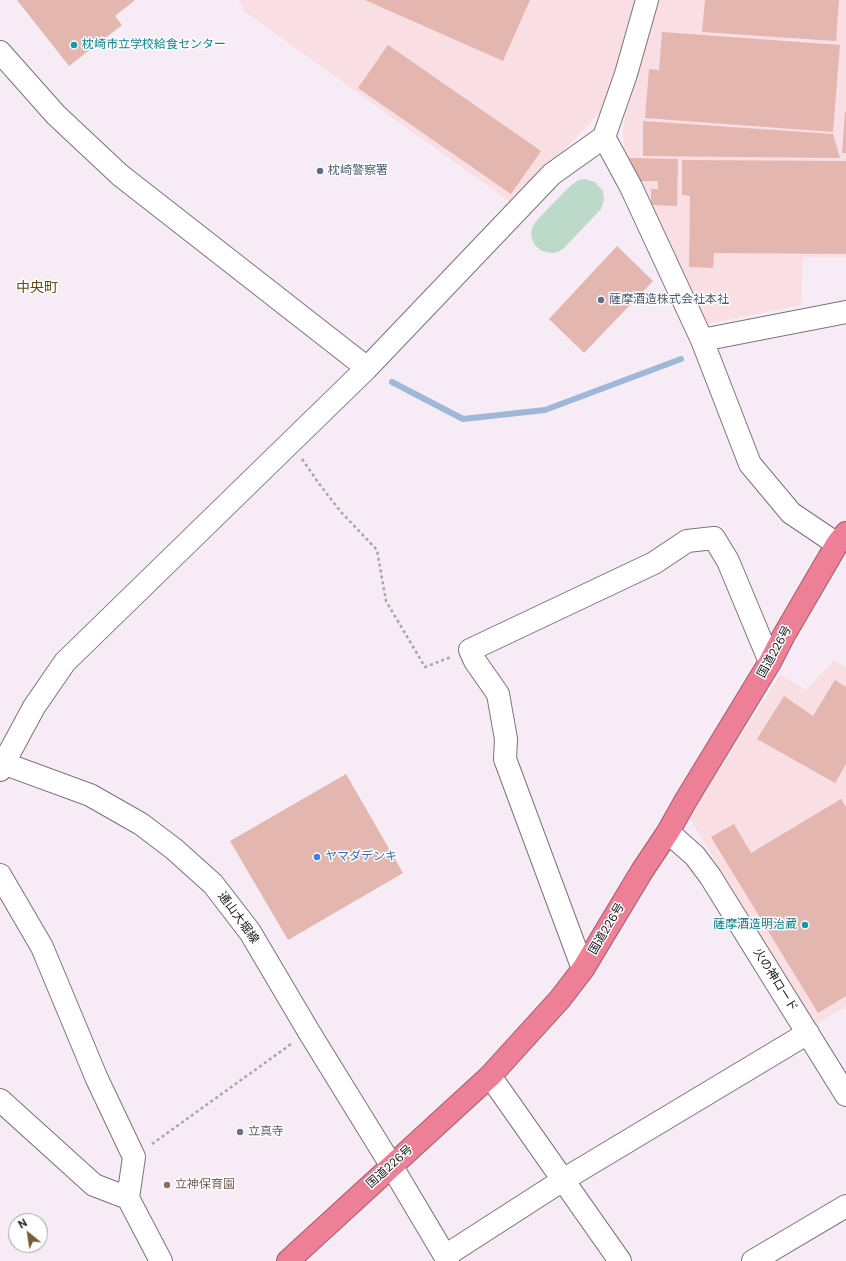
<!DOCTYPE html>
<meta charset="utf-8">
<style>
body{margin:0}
#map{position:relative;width:846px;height:1261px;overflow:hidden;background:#f7ecf6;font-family:"DM Sans",sans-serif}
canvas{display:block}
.north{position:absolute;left:8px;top:1213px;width:40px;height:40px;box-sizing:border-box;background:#fff;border:1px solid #a3a1a3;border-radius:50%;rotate:330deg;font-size:11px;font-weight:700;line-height:16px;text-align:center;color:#191518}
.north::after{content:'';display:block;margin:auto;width:14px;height:18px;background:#765d2e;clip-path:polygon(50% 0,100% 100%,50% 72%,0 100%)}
</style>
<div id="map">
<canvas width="846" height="1261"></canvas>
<div class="north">N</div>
</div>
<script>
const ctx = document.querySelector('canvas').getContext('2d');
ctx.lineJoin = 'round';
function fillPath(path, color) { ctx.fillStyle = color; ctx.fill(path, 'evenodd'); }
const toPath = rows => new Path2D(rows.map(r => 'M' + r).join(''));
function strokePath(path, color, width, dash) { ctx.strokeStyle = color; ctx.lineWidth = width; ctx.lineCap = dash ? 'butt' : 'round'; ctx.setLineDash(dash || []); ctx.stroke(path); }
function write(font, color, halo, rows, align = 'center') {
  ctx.font = font + ' "DM Sans","Noto Sans JP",sans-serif'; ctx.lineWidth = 3; ctx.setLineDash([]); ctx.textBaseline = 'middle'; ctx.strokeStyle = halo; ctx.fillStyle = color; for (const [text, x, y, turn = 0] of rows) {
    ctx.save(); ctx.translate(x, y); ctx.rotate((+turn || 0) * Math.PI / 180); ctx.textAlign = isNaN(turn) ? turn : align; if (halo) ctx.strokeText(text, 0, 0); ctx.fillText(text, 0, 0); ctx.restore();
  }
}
const industrial = toPath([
 [239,0,639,0,605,107,513,204,244,11],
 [654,0,846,0,846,257,803,257,801,305,708,324,624,161,623,127,648,23],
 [834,660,846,668,846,1006,815,1025,689,817,780,675,806,690]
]);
const green = toPath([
 [584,179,595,182,603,191,604,201,601,209,564,248,558,252,552,253,546,252,540,250,535,245,532,239,531,232,533,226,537,220,570,186,579,180]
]);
const stream = toPath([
 [392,382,463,419,545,410,681,359]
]);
const building = toPath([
 [17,0,135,0,115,16,122,25,69,66],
 [365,0,530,0,503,61],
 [705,0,839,0,836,41,702,32],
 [662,32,840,45,833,132,645,118,649,69,659,70],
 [388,45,541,151,511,194,358,88],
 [845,112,846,112,846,153,842,153],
 [643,121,833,134,840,158,643,156],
 [629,158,678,159,677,206,651,205,651,189,658,189,658,181,640,181],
 [682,160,846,161,846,254,714,253,713,268,689,267,690,196,682,195],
 [617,246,653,281,584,353,549,319],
 [835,680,846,687,846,764,835,783,757,739,784,696,813,716],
 [346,774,403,873,288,940,230,841],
 [841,799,846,807,846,996,818,1013,711,837,734,824,751,853]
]);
const path = toPath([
 [302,459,320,485,341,512,377,550,386,601,425,667,451,657],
 [152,1144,291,1044]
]);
const minor = toPath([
 [647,0,626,74,604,137,631,187,702,340,750,464,791,513,837,544],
 [0,52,56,115,120,175,367,368],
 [702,340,846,312],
 [0,762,90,795,141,824,174,849,213,884,250,932,309,1032,391,1165,448,1261],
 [0,770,34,707,65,662,367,368,552,174,604,137],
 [668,832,695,856,710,876,846,1095],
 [0,875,42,947,97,1079,134,1157,128,1198,161,1261],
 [583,969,505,759,506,739,498,694,475,661,470,650,654,563,687,541,714,538,728,561,770,662],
 [490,1076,620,1261],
 [0,1100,94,1185,128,1198],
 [445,1256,563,1180,808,1033],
 [753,1261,846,1206]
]);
const highway = toPath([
 [288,1261,490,1076,560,999,583,969,642,871,668,832,686,800,770,662,784,635,837,544,846,533]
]);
const markers = [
 [74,45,4,"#0f9aa8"],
 [320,171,4,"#5c6f8a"],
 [601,300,4,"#5c6f8a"],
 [317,857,4,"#3f7fe0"],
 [805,925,4,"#0f9aa8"],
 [240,1132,4,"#6b7280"],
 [167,1185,4,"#8d6e63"]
];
const cultureNames = [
 ["枕崎市立学校給食センター",82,45],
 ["薩摩酒造明治蔵",797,925,"right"]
];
const serviceNames = [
 ["枕崎警察署",328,171],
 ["薩摩酒造株式会社本社",609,300]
];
const streetNames = [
 ["国道226号",775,652,-61],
 ["通山大堀線",238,918,54],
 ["国道226号",607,929,-59],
 ["火の神ロード",775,980,58],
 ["国道226号",390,1167,-42]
];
const shopNames = [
 ["ヤマダデンキ",325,857]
];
const worshipNames = [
 ["立真寺",248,1132]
];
const educationNames = [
 ["立神保育園",175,1185]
];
const quarterNames = [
 ["中央町",37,288]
];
fillPath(industrial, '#f9dee3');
fillPath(green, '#bdd9c9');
strokePath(stream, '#9fb7d8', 6);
fillPath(building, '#e4b6b0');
strokePath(minor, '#7c727b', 24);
strokePath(highway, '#a35a6b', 24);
strokePath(path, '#aba2aa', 2.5, [3, 3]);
strokePath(minor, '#fff', 22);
strokePath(highway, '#ed7f97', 22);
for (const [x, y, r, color] of markers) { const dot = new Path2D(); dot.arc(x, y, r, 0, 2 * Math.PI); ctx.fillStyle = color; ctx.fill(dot); strokePath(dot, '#fff', 1.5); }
write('12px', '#0d838f', '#fff', cultureNames, 'left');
write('12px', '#4e5e75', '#fff', serviceNames, 'left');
write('12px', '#191518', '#fff', streetNames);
write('12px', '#366cbe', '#fff', shopNames, 'left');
write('12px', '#5b616d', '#fff', worshipNames, 'left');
write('12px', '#785e54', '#fff', educationNames, 'left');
write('14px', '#674b12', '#fff', quarterNames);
</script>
